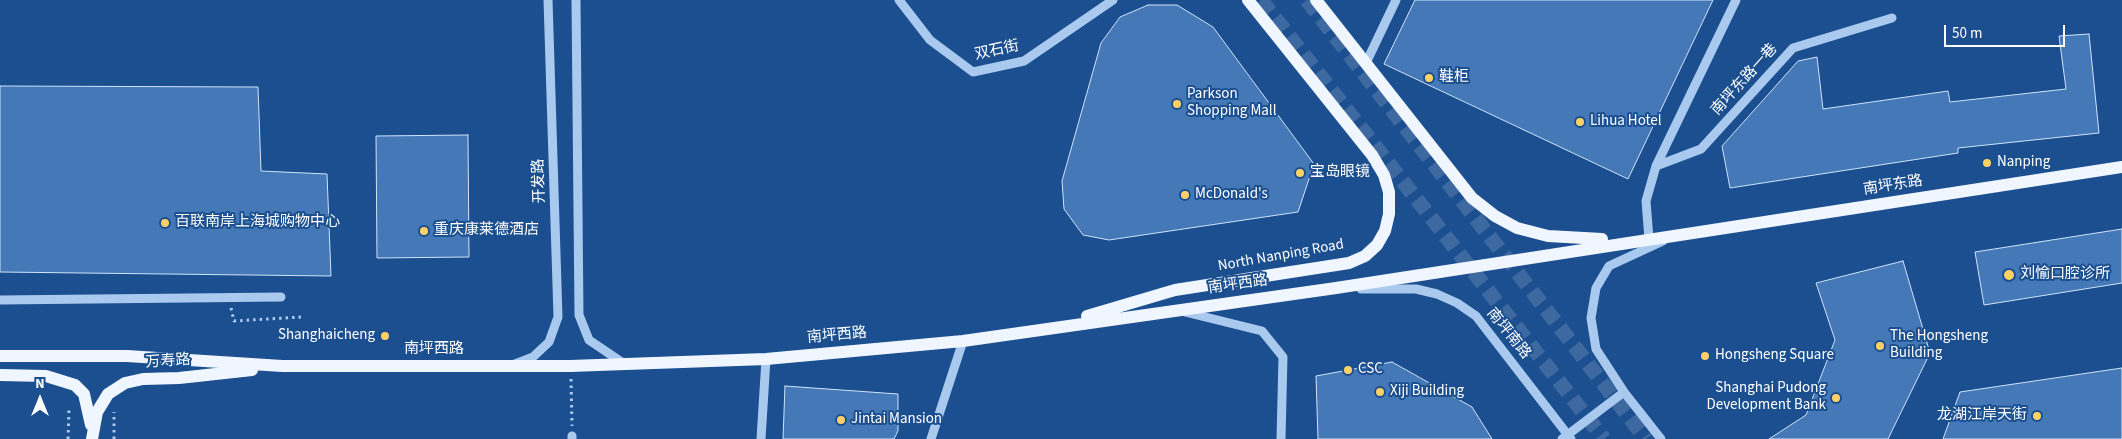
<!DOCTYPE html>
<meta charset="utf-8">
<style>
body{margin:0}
#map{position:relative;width:2122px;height:439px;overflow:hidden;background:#1b4f8f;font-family:"Source Sans 3",sans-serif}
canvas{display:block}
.north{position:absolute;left:15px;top:374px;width:50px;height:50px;-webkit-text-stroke:4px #1b4f8f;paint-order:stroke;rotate:0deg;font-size:14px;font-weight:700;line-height:20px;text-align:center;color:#fff}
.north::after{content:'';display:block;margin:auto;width:18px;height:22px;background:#fff;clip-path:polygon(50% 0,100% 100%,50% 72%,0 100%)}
.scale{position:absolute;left:1944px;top:25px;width:121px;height:22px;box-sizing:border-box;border:2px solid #fff;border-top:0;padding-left:6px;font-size:15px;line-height:18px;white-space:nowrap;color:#fff;-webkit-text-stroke:4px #1b4f8f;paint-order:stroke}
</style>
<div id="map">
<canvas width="2122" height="439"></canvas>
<div class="north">N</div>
<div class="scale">50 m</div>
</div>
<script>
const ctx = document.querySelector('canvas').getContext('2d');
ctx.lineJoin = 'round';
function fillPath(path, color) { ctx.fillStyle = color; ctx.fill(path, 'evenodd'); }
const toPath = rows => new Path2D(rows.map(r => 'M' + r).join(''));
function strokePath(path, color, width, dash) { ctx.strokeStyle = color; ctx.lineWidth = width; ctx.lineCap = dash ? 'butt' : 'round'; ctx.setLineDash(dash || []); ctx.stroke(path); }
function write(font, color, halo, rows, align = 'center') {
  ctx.font = font + ' "Source Sans 3","Noto Sans SC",sans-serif'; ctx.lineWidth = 4; ctx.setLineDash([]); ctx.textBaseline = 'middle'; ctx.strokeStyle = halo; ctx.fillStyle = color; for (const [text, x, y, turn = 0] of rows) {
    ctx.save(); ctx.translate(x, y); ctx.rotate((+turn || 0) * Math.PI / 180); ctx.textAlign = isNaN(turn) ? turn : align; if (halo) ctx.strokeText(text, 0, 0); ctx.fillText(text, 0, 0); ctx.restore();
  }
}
const building = toPath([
 [1415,0,1713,0,1628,179,1384,64,1415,0],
 [1148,5,1177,5,1213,27,1314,164,1298,212,1109,240,1083,235,1064,209,1062,181,1101,43,1120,17,1148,5],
 [2089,34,2099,133,1958,148,1958,153,1730,188,1722,146,1798,61,1817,57,1823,109,1948,91,1950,102,2066,89,2059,36,2089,34],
 [0,86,258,87,261,171,327,174,331,276,0,272,0,86],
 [468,135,469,257,377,258,376,136,468,135],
 [2122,229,2122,283,1984,305,1975,252,2122,229],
 [1903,261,1930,353,1888,439,1769,439,1806,415,1835,340,1816,283,1903,261],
 [1392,362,1472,407,1492,439,1318,439,1316,376,1392,362],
 [2122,368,2122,439,1943,439,1960,392,2122,368],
 [785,386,898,394,898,431,894,439,783,439,785,386]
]);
const highwayTunnel = toPath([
 [1261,0,1604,439],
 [1307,0,1646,439]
]);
const path = toPath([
 [231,308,234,321,301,317],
 [571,379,572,426],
 [68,439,69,409],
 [114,439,114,412]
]);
const minor = toPath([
 [576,0,579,315,589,340,626,365],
 [899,0,930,40,973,72,1024,61,1113,0],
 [1366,63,1396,0],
 [1656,166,1701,149,1793,48,1892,18],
 [1649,239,1646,201,1656,166,1736,0],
 [1361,289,1416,289,1437,294,1457,303,1476,316,1571,439],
 [0,300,281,297],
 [1185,312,1262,331,1283,357,1281,439],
 [515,364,533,357,549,342,558,317,548,0],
 [572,439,572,436],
 [761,439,766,359],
 [931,439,963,341],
 [1562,439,1624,392],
 [1661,439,1624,392,1596,349,1591,318,1596,288,1609,266,1663,241]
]);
const major = toPath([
 [1316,0,1472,198,1495,216,1517,228,1548,236,1602,239],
 [1087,316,1175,290,1349,263,1365,256,1377,245,1385,231,1389,214,1389,192,1384,175,1372,155,1248,0],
 [0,356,127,356,282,366,570,366,766,359,963,341,1336,288,2122,167],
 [0,375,46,376,75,385,84,394,91,425],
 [92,439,97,412,108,394,125,383,143,379,179,378,252,370]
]);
const markers = [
 [1429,78,5,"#ffd166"],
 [1177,104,5,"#ffd166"],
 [1580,122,5,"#ffd166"],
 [1987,163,5,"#ffd166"],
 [1300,173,5,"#ffd166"],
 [1185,195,5,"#ffd166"],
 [165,223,5,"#ffd166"],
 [424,231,5,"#ffd166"],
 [2009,275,6,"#ffd166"],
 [385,336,5,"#ffd166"],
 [1880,346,5,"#ffd166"],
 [1705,356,5,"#ffd166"],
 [1348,370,5,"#ffd166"],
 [1380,392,5,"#ffd166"],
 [1836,398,5,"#ffd166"],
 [2037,416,5,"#ffd166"],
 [841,420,5,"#ffd166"]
];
const streetNames = [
 ["双石街",997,51,-12],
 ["南坪东路一巷",1745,80,-48],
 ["开发路",540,181,-92],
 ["南坪东路",1893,186,-9],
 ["North Nanping Road",1281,256,-10],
 ["南坪西路",1238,285,-8],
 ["南坪南路",1508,334,51],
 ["南坪西路",837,336,-5],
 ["南坪西路",434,350],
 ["万寿路",168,362,-4]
];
const poiNames = [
 ["鞋柜",1439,78],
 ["Parkson",1187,95],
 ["Shopping Mall",1187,112],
 ["Lihua Hotel",1590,122],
 ["Nanping",1997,163],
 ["宝岛眼镜",1310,173],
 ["McDonald's",1195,195],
 ["百联南岸上海城购物中心",175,223],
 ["重庆康莱德酒店",434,231],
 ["刘愉口腔诊所",2020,275],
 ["Shanghaicheng",375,336,"right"],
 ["The Hongsheng",1890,337],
 ["Building",1890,354],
 ["Hongsheng Square",1715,356],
 ["CSC",1358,370],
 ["Shanghai Pudong",1826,389,"right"],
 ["Development Bank",1826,406,"right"],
 ["Xiji Building",1390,392],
 ["龙湖江岸天街",2027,416,"right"],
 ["Jintai Mansion",851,420]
];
fillPath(building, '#4478b7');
strokePath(building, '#cfe3fa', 1);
strokePath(highwayTunnel, '#3d69a0', 15, [15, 8]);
strokePath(path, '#a9c9ee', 3, [2.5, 4]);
strokePath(minor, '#a9c9ee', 9);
strokePath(major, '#f0f6ff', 12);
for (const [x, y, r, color] of markers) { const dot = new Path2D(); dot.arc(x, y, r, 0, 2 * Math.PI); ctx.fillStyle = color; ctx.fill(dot); strokePath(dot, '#1b4f8f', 2); }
write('15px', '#fff', '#1b4f8f', streetNames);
write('15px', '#fff', '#1b4f8f', poiNames, 'left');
</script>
